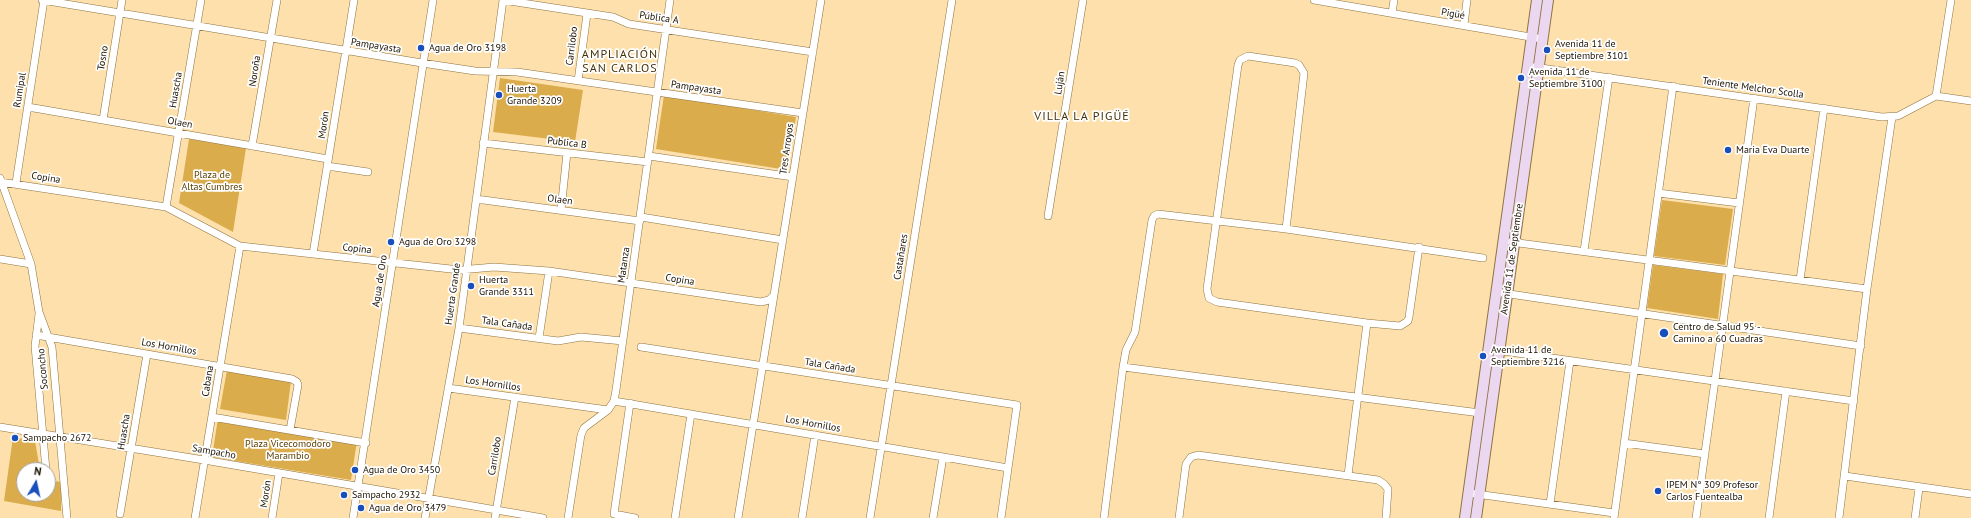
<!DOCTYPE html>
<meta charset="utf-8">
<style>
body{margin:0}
#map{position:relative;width:1971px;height:518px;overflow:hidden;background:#fde0ab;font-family:"PT Sans",sans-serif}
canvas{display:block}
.north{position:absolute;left:16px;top:462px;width:40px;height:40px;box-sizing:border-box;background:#fff;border:1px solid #a4a099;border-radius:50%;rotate:9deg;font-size:11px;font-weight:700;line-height:16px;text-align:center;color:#1b1100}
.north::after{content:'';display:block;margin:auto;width:14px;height:18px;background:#194fbb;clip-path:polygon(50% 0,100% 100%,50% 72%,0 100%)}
</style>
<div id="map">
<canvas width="1971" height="518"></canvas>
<div class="north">N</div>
</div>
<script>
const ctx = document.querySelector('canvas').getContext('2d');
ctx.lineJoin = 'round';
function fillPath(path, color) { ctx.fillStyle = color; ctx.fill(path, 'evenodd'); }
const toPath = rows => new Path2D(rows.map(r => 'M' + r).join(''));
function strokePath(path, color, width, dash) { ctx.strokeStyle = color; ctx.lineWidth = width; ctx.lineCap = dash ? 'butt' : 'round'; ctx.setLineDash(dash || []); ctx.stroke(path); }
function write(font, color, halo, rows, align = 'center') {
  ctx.font = font + ' "PT Sans",sans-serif'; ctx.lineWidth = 3.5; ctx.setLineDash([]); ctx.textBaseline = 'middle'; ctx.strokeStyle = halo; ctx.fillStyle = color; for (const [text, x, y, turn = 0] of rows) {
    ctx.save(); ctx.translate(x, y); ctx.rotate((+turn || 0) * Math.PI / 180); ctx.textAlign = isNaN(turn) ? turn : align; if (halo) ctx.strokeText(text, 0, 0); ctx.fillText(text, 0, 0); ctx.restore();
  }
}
const green = toPath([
 [500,78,583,90,575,142,493,132],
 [664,95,796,117,787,170,656,149],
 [189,139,246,148,233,232,179,203],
 [1662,200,1733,209,1725,265,1654,256],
 [1653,265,1723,274,1718,319,1647,308],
 [227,370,291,381,286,420,220,409],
 [218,418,357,441,351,480,212,457],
 [13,437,35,441,40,470,24,470,24,494,48,494,48,480,61,482,61,511,4,501]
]);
const street = toPath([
 [42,0,422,63,475,71,517,72,803,113],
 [1314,0,1542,39],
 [1392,13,1394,0],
 [1464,25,1467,0],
 [1534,67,1882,117,1898,116,1936,96,1971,101],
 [578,81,587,14],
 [1936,96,1951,0],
 [28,107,328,159],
 [103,120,122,0],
 [483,143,648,162],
 [252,146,277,0],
 [649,156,793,177],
 [327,166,368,172],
 [0,178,31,264,39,312,52,347,67,518],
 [0,182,166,207,240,246,460,270,494,267,549,271,761,302,769,300,774,295,821,0],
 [16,183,44,0],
 [1658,193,1739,203],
 [476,199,640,221],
 [166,207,201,0],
 [561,210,567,153],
 [1048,216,1083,0],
 [641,217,783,240],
 [1286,229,1304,73,1299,65,1295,63,1248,56,1240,60,1238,65,1207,289,1209,298,1217,302,1367,323,1400,326,1408,321,1409,317,1419,247],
 [1511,242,1867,289],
 [1584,251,1609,77],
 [313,254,354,0],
 [0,259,31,264],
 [1800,280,1824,108],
 [1496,292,1861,346],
 [39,314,35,346,46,470],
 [459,328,558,341,581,337,623,341],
 [36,335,292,379,297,382,298,385,290,430],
 [539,338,549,271],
 [641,347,1017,405,1001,518],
 [1496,350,1854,401],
 [1123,367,1126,350,1135,332,1152,220,1154,216,1158,214,1286,229,1483,258],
 [448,388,608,410],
 [614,401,1008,468],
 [630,403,614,514,635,518],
 [212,417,366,443],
 [0,427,204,460,543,518],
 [1624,443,1705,454],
 [1348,475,1367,323],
 [1845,476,1971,494],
 [1469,493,1614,513],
 [1550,504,1570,361],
 [120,514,147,354],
 [195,518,240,246],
 [272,518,279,473],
 [353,518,433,0],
 [425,518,459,328,503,0,613,17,629,24,813,52],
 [495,518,515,397],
 [568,518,581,435,584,428,608,410,614,401,616,390,670,0],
 [675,518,691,414],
 [738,518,774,295],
 [802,518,815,435],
 [870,518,952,0],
 [933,518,943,457],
 [1104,518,1123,367,1480,413],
 [1179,518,1186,464,1191,457,1198,455,1378,480,1384,484,1388,489,1386,518],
 [1614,518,1673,86],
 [1696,518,1754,98],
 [1769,518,1786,391],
 [1839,518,1867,289,1892,117],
 [1915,518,1919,488]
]);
const secondary = toPath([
 [1465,518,1537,0],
 [1476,518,1548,0]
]);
const markers = [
 [421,48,4,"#194fbb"],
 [1547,50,4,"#194fbb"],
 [1521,78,4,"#194fbb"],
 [499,95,4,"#194fbb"],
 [1728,150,4,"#194fbb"],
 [391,242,4,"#194fbb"],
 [471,286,4,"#194fbb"],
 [1664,333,5,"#194fbb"],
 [1483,356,4,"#194fbb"],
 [15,438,4,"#194fbb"],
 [355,470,4,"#194fbb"],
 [1658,491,4,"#194fbb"],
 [344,495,4,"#194fbb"],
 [361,508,4,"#194fbb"]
];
const streetNames = [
 ["Pigüé",1453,14,10],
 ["Pública A",659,18,8],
 ["Pampayasta",376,46,9],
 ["Carrilobo",572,46,-83],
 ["Tosno",103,58,-81],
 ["Noroña",255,71,-81],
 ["Luján",1060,83,-81],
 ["Pampayasta",696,88,8],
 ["Teniente Melchor Scolla",1753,88,8],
 ["Rumipal",20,90,-81],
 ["Huascha",176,90,-80],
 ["Olaen",180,123,10],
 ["Morón",324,125,-81],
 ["Publica B",567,143,7],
 ["Tres Arroyos",787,149,-82],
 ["Copina",46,178,9],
 ["Olaen",560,200,7],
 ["Copina",357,249,6],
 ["Castañares",901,257,-81],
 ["Avenida 11 de Septiembre",1512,259,-82],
 ["Matanza",624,265,-82],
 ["Copina",680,280,9],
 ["Agua de Oro",380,281,-81],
 ["Huerta Grande",453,294,-82],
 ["Tala Cañada",507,324,8],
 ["Los Hornillos",169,347,10],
 ["Tala Cañada",830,366,9],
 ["Soconcho",43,369,-95],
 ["Cabana",208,381,-81],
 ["Los Hornillos",493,384,8],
 ["Los Hornillos",813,424,10],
 ["Huascha",124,432,-81],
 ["Sampacho",214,452,10],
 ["Carrilobo",495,456,-81],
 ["Morón",266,494,-81]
];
const poiNames = [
 ["Avenida 11 de",1555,44],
 ["Septiembre 3101",1555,56],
 ["Agua de Oro 3198",429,48],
 ["Avenida 11 de",1529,72],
 ["Septiembre 3100",1529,84],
 ["Huerta",507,89],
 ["Grande 3209",507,101],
 ["Maria Eva Duarte",1736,150],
 ["Agua de Oro 3298",399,242],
 ["Huerta",479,280],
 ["Grande 3311",479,292],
 ["Centro de Salud 95 -",1673,327],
 ["Camino a 60 Cuadras",1673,339],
 ["Avenida 11 de",1491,350],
 ["Septiembre 3216",1491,362],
 ["Sampacho 2672",23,438],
 ["Agua de Oro 3450",363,470],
 ["IPEM N° 309 Profesor",1666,485],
 ["Carlos Fuentealba",1666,497],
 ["Sampacho 2932",352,495],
 ["Agua de Oro 3479",369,508]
];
const parkNames = [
 ["Plaza de",212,175],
 ["Altas Cumbres",212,187],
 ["Plaza Vicecomodoro",288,444],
 ["Marambio",288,456]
];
const quarterNames = [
 ["AMPLIACIÓN",620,55],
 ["SAN CARLOS",620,69],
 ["VILLA LA PIGÜÉ",1082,117]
];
fillPath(green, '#dbac4c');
strokePath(street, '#8d7342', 8);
strokePath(secondary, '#8d7342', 12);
strokePath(street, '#fff', 7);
strokePath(secondary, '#ecd7f0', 10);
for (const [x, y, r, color] of markers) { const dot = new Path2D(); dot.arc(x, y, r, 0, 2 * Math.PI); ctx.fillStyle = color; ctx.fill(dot); strokePath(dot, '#fff', 1.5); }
write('10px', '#1b1100', '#fff', streetNames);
write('10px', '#1b1100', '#fff', poiNames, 'left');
write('10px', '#594004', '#fff', parkNames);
ctx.letterSpacing = '1px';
write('12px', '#45320b', '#fff', quarterNames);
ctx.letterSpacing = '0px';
</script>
